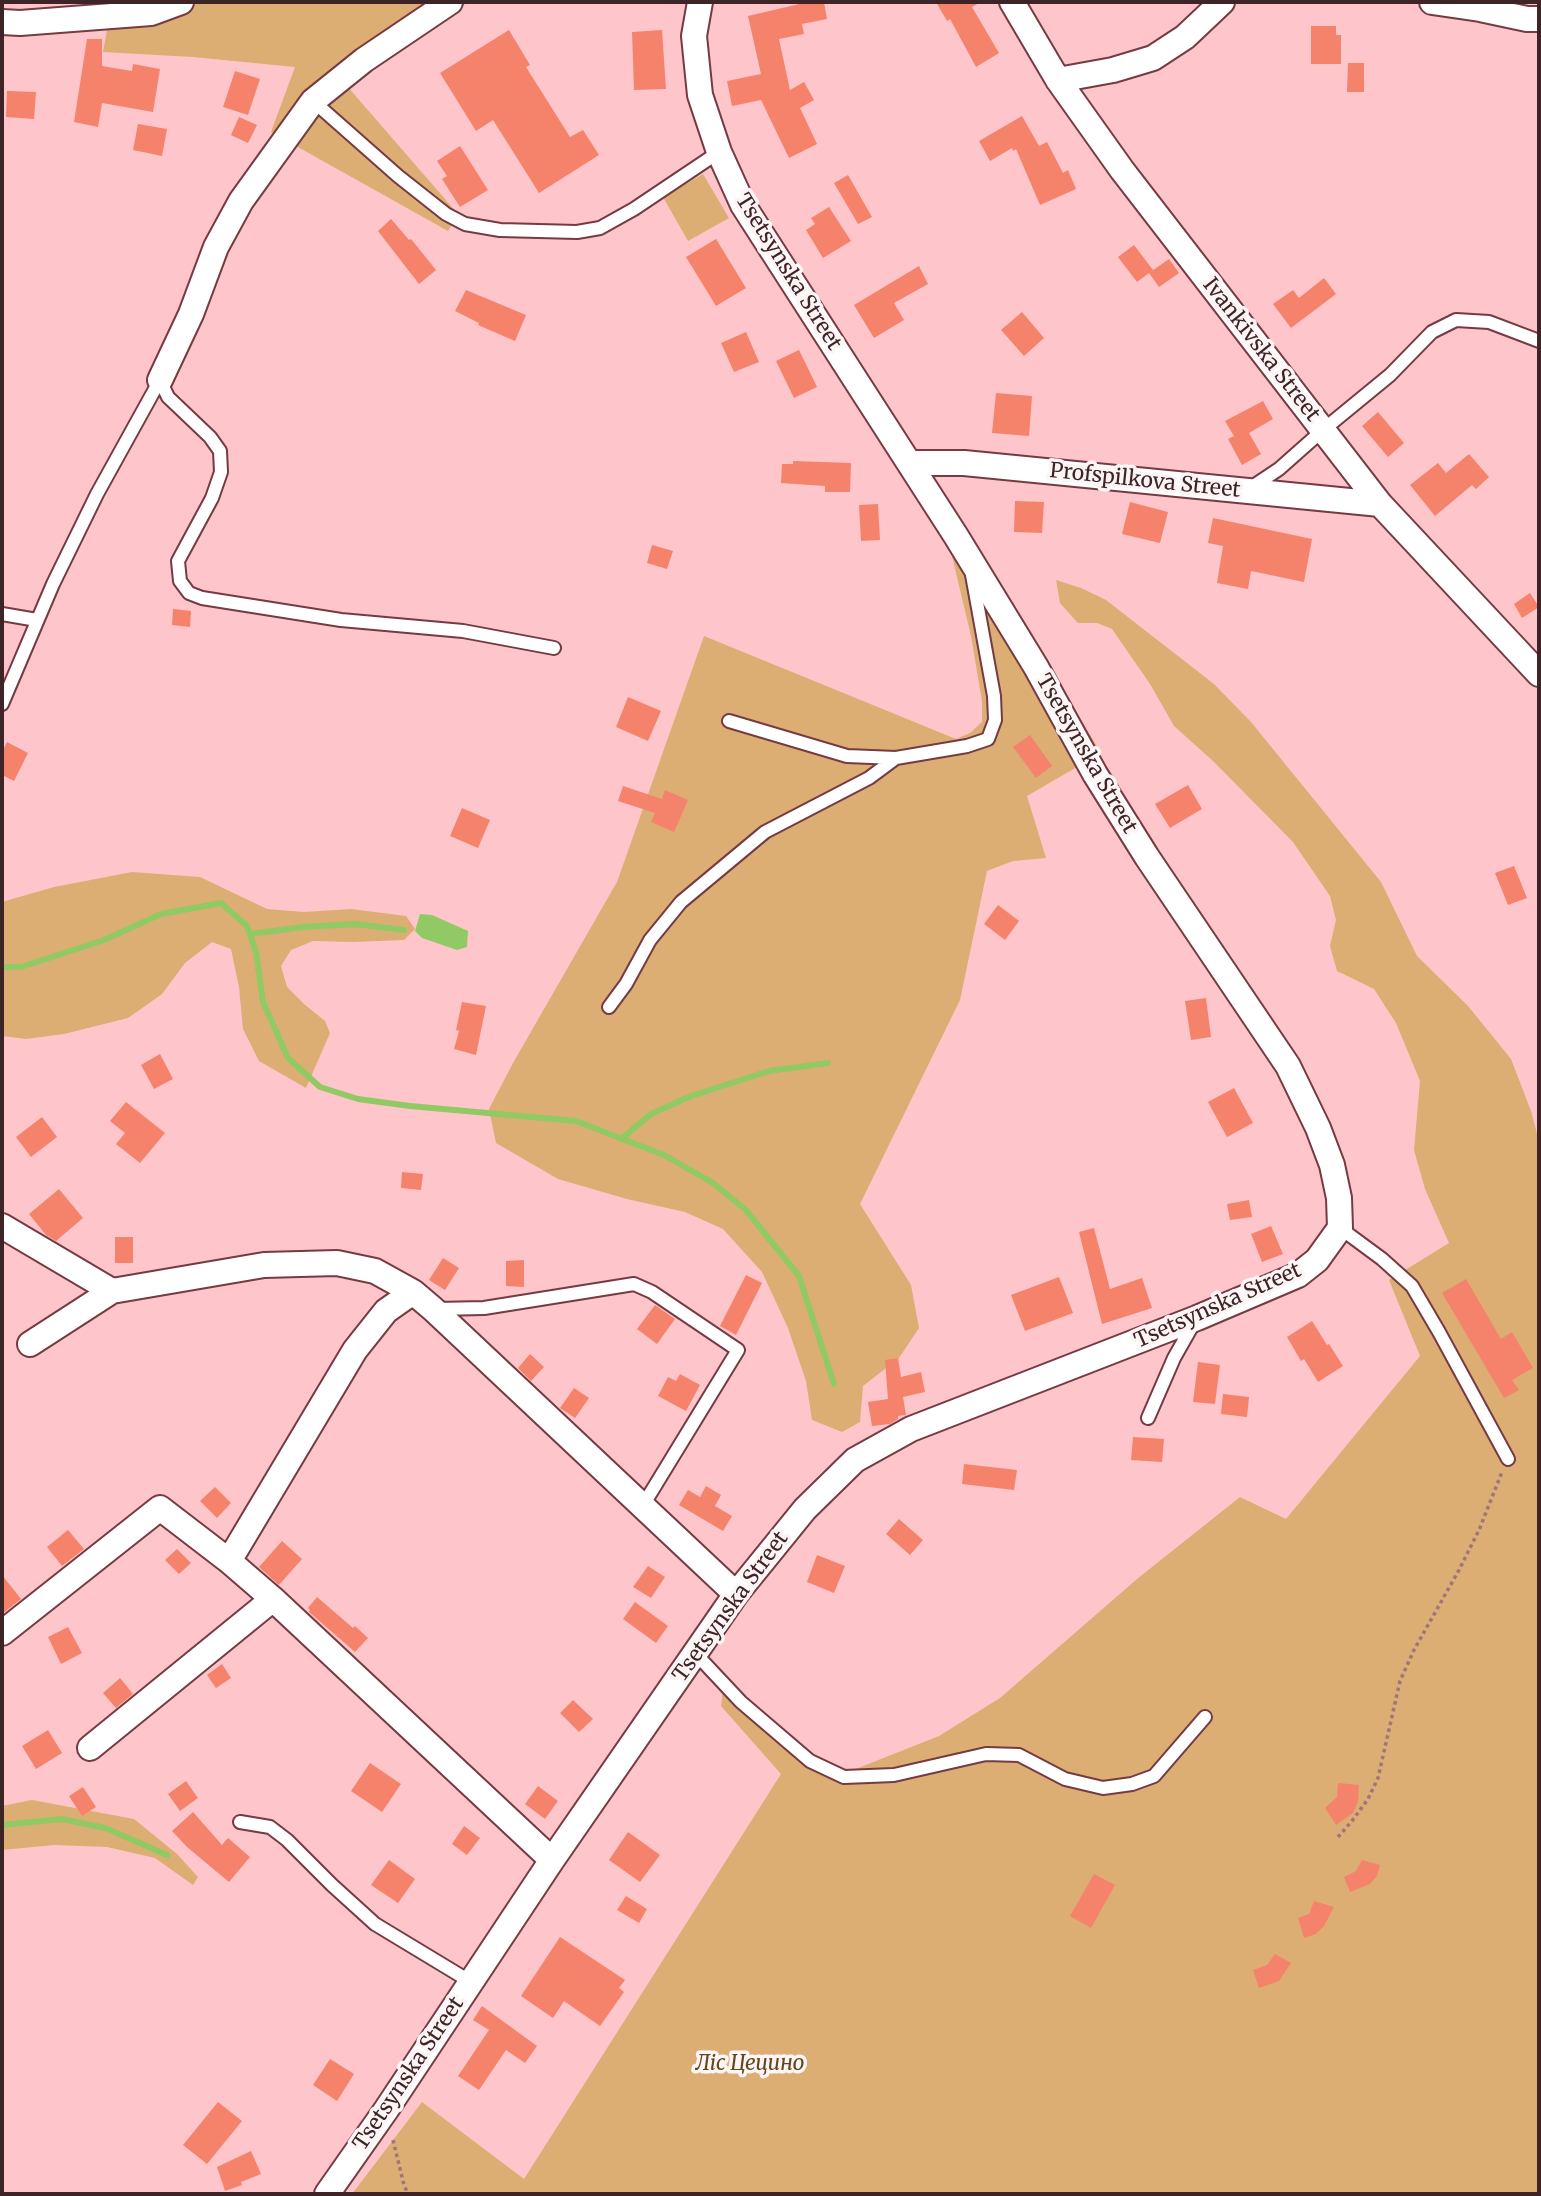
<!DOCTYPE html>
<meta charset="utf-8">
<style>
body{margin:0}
#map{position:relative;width:1541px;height:2196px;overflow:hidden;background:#fec5ca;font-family:Merriweather,serif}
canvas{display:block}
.frame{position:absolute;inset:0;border:4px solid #3f2427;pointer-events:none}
</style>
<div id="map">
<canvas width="1541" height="2196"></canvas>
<div class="frame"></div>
</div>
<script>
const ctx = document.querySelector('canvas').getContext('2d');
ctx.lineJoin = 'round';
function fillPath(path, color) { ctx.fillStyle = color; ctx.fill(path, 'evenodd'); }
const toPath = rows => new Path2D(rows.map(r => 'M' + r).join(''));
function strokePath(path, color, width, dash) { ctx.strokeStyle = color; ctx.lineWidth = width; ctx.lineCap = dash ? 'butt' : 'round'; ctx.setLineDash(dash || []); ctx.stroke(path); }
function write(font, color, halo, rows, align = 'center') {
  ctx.font = font + ' Merriweather,serif'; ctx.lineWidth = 7; ctx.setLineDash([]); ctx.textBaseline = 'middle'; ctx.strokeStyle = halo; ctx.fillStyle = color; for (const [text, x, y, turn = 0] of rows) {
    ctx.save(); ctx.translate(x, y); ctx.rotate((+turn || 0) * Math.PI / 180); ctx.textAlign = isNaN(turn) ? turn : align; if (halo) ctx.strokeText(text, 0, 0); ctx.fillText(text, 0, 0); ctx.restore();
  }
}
const green = toPath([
 [153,2,468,2,347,86,458,214,448,231,271,132,295,67,193,57,103,52,107,30,107,11],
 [703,174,729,218,688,241,663,197],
 [975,543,1101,753,1027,796,1046,858,1013,861,987,871,960,1000,860,1204,911,1285,919,1328,899,1358,863,1386,860,1422,842,1432,812,1420,806,1381,788,1328,762,1272,723,1229,685,1212,627,1199,558,1179,496,1143,489,1109,513,1063,617,882,704,636,956,739,970,733,982,722,982,701,971,636,952,556],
 [1056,580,1081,588,1106,600,1214,684,1251,722,1381,882,1417,956,1468,1006,1511,1059,1531,1111,1539,1141,1539,2194,352,2194,422,2102,524,2179,781,1774,721,1706,723,1689,838,1776,939,1736,1000,1698,1137,1579,1240,1497,1286,1519,1420,1356,1389,1280,1449,1243,1425,1189,1414,1150,1420,1081,1396,1023,1374,989,1337,971,1330,946,1336,920,1330,896,1293,842,1213,761,1174,726,1150,684,1112,629,1097,623,1078,623,1060,603],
 [132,872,200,877,267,909,304,912,351,909,406,916,415,929,404,940,353,942,313,941,291,950,281,966,287,987,304,1004,325,1021,330,1033,306,1088,259,1061,243,1029,239,987,231,949,212,942,185,963,162,994,128,1018,64,1034,26,1039,2,1036,2,902,54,887],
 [32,1800,134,1819,177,1854,198,1877,193,1885,155,1858,107,1847,54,1845,2,1850,2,1806]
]);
const water = toPath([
 [420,914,432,915,468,931,467,947,457,950,422,938,415,931]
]);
const stream = toPath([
 [250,934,303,927,355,924,404,930],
 [2,967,21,967,104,940,161,914,221,903,247,926,256,952,263,1002,288,1058,320,1087,358,1099,410,1106,576,1121,664,1155,713,1183,746,1210,799,1276,834,1384],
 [621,1139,651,1114,691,1096,769,1071,828,1063],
 [2,1825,62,1819,105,1828,167,1855]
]);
const building = toPath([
 [808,2,824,2,827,19,802,24,804,34,779,39,790,90,804,82,814,100,800,108,817,144,789,158,761,100,732,106,727,81,761,74,748,16],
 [936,2,981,2,972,7,999,53,976,67,950,19,947,21],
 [1311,26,1336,26,1336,35,1341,35,1341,64,1311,64],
 [509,30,530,65,526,67,570,137,583,130,599,155,539,193,493,120,476,131,440,73],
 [662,30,666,89,634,90,632,32],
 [87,39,102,39,102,66,132,71,133,64,160,69,153,112,102,103,98,127,74,122],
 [1348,63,1364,63,1364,92,1347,92],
 [235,71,260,79,248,115,223,107],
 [7,91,36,92,34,119,6,117],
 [1022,116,1039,146,1047,142,1063,173,1068,170,1076,189,1040,205,1016,149,1013,151,1012,148,990,161,979,141],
 [239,117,257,125,248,143,231,135],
 [138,124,167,129,162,156,133,150],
 [460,146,488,190,460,207,442,179,447,176,437,161],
 [848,175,872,217,858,224,834,183],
 [829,207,851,241,823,258,806,230,815,224,811,218],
 [391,219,409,240,411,239,436,270,419,284,378,231],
 [716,239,746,288,716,306,686,257],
 [1134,245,1153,270,1137,282,1118,257],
 [1169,259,1179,273,1159,287,1149,273],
 [919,266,928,284,894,303,904,320,874,338,854,305],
 [1324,278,1336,294,1291,328,1273,304,1293,290,1299,298],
 [466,290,526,315,515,341,478,325,479,323,455,311],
 [1022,312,1044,338,1024,356,1001,330],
 [746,332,759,362,734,372,721,343],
 [799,350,817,387,794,398,776,361],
 [996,393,1032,396,1029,436,992,433],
 [1263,401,1273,419,1249,433,1261,454,1242,465,1228,439,1234,436,1225,421],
 [1378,412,1404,443,1388,457,1362,426],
 [1469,454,1489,477,1476,489,1472,485,1435,516,1410,485,1438,463,1446,473],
 [793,461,851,463,850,492,825,492,825,486,781,483,782,464,793,464],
 [1015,501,1044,502,1042,533,1014,532],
 [1130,502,1168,512,1160,543,1122,534],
 [878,504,880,540,861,541,859,505],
 [1213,518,1312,539,1304,582,1251,571,1248,589,1217,583,1223,546,1208,543],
 [652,545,673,551,667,569,647,563],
 [1530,593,1539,607,1522,618,1514,604],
 [173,609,191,611,190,627,172,625],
 [628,697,661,711,648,741,616,727],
 [1030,735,1052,766,1036,778,1013,747],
 [7,742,28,753,14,781,2,775,2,752],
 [1188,785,1202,809,1170,828,1155,804],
 [623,786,662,799,665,790,688,800,674,832,651,822,655,813,618,801],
 [462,808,490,820,478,848,450,836],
 [1514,866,1527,898,1508,905,1495,873],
 [998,905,1019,921,1005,940,984,924],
 [1206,998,1211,1037,1191,1040,1185,1001],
 [462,1002,486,1006,476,1055,454,1049,459,1031,456,1030],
 [160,1054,173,1079,154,1089,141,1065],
 [1234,1088,1253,1123,1227,1137,1208,1102],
 [126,1102,165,1133,140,1163,116,1144,125,1133,110,1121],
 [42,1117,57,1137,31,1157,16,1137],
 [402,1172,423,1174,421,1190,401,1188],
 [59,1189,83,1218,56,1241,46,1235,29,1214],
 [1249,1200,1252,1217,1230,1220,1227,1204],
 [1271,1226,1283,1254,1262,1262,1251,1234],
 [1094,1228,1110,1289,1142,1278,1152,1308,1102,1324,1079,1232],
 [115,1237,133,1237,133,1263,115,1263],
 [443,1258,459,1268,445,1290,429,1280],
 [524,1260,524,1287,506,1286,506,1261],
 [746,1275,762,1283,736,1335,720,1326],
 [1059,1277,1073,1313,1025,1331,1011,1295],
 [1466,1279,1501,1339,1512,1332,1533,1368,1512,1380,1519,1390,1504,1398,1442,1293],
 [655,1305,675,1319,657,1344,637,1329],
 [1312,1321,1327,1345,1329,1344,1343,1366,1318,1382,1304,1359,1301,1361,1287,1337],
 [530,1354,544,1367,531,1381,518,1368],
 [898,1358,901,1377,921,1372,925,1392,903,1397,906,1415,898,1416,898,1419,890,1424,872,1426,868,1402,888,1399,885,1360],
 [1198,1362,1220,1365,1215,1404,1193,1402],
 [680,1374,700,1385,686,1411,658,1396,668,1377,676,1381],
 [574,1388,589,1398,575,1418,560,1408],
 [1223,1394,1249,1397,1247,1417,1221,1414],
 [1133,1437,1164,1439,1162,1462,1131,1460],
 [964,1464,1017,1470,1014,1490,962,1484],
 [706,1486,721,1495,715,1506,732,1516,723,1531,679,1505,688,1490,700,1497],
 [215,1487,231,1503,217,1518,200,1501],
 [899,1519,923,1540,910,1555,886,1534],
 [68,1530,84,1549,62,1566,47,1547],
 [282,1541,302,1559,279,1585,259,1567],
 [177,1549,191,1563,179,1574,165,1560],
 [817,1555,845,1566,834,1593,807,1582],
 [648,1566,665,1577,651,1598,633,1587],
 [2,1575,21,1599,2,1614],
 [317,1597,353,1628,355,1626,368,1638,355,1652,309,1612,310,1610,308,1608],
 [635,1602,668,1626,656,1643,623,1619],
 [68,1627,82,1653,61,1664,48,1637],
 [222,1664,231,1678,216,1688,207,1675],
 [120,1678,133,1694,116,1708,103,1693],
 [573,1700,593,1719,579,1732,560,1713],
 [48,1730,62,1753,36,1769,22,1746],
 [370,1763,401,1784,382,1812,351,1791],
 [186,1781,198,1798,180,1811,168,1794],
 [1338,1783,1359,1785,1358,1801,1353,1813,1336,1825,1325,1808,1337,1797],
 [538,1786,558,1801,545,1819,525,1804],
 [83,1787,96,1807,82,1816,69,1796],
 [193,1812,222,1845,228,1838,250,1857,229,1882,187,1847,172,1831],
 [464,1826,480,1838,467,1855,452,1844],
 [628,1832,660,1855,640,1882,609,1860],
 [389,1860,415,1879,398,1903,371,1885],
 [1362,1860,1380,1865,1377,1876,1370,1884,1350,1892,1344,1877,1356,1871],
 [1094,1874,1115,1885,1091,1928,1070,1916],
 [626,1896,647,1909,639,1923,617,1910],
 [1314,1901,1334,1907,1324,1926,1316,1934,1304,1938,1298,1918,1309,1914],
 [560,1937,625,1980,619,1988,624,1992,600,2026,564,2001,553,2018,521,1996],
 [1275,1954,1291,1963,1279,1981,1259,1988,1253,1970,1267,1965],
 [482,2006,537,2046,525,2063,506,2050,479,2090,458,2076,489,2030,473,2020],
 [330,2059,354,2074,337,2101,313,2085],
 [218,2102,242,2121,207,2164,183,2145],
 [251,2151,261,2174,241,2182,242,2185,225,2191,217,2167]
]);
const path = toPath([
 [1338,1837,1352,1821,1368,1799,1378,1778,1400,1681,1414,1650,1459,1570,1479,1530,1502,1472],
 [393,2140,404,2185,408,2194]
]);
const service = toPath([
 [313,101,398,176,446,214,465,224,500,230,577,232,600,228,634,209,719,152],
 [160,380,168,397,210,437,220,451,221,472,212,498,178,561,180,581,189,593,202,598,341,620,463,631,554,648],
 [1249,489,1279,469,1323,430,1390,375,1432,332,1456,320,1489,322,1539,341],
 [2,614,37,620],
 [2,704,53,584,97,494,160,380],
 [729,721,847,756,896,758],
 [609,1007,626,984,650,940,681,902,765,832,869,778,896,758,967,746,988,739,995,720,994,696,972,575],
 [1340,1228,1382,1259,1412,1286,1439,1332,1508,1459],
 [436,1309,484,1308,634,1284,652,1292,738,1350,642,1507],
 [1148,1418,1174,1358,1195,1321],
 [695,1653,741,1702,810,1761,844,1777,894,1775,986,1754,1019,1755,1065,1779,1103,1788,1132,1784,1154,1776,1205,1717],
 [240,1822,270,1827,287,1840,332,1885,375,1924,471,1982]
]);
const minor = toPath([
 [1012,2,1058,80,1122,170,1380,504,1539,674],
 [1432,2,1480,9,1527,19,1539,19],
 [2,22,20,23,151,13,181,2],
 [1058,80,1113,70,1153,58,1185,37,1222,2],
 [160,380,191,314,216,247,241,201,313,101,364,60,450,2],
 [910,463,964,463,1380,504],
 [2,1226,112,1291,264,1265,337,1263,375,1271,413,1292,433,1309,736,1594],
 [30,1344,112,1291],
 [229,1561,355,1350,386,1311,413,1292],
 [2,1633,160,1508,229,1561,273,1599,552,1860],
 [90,1748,273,1599],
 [327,2194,386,2110,552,1860,736,1594,805,1509,855,1460,911,1429,1197,1318,1298,1275,1317,1260,1340,1228,1339,1198,1332,1165,1318,1128,1288,1066,1147,857,1095,774,1036,667,956,536,743,205,719,152,700,95,694,36,700,2]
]);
const streetNames = [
 ["Tsetsynska Street",788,272,58],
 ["Ivankivska Street",1261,350,52],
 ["Profspilkova Street",1145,481,6],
 ["Tsetsynska Street",1086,754,60],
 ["Tsetsynska Street",1218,1306,-24],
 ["Tsetsynska Street",731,1607,-54],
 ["Tsetsynska Street",409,2074,-56]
];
const parkNames = [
 ["Ліс Цецино",750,2064]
];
fillPath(green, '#dcae73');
fillPath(water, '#91c965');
strokePath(stream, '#91c965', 6);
fillPath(building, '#f5836b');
strokePath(service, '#753a42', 16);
strokePath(minor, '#753a42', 28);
strokePath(path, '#9f7579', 3.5, [3.5, 3.5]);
strokePath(service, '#fff', 12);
strokePath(minor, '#fff', 24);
write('21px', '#3f2427', '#fcf5f5', streetNames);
write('italic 21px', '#63461c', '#fcf5f5', parkNames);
</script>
